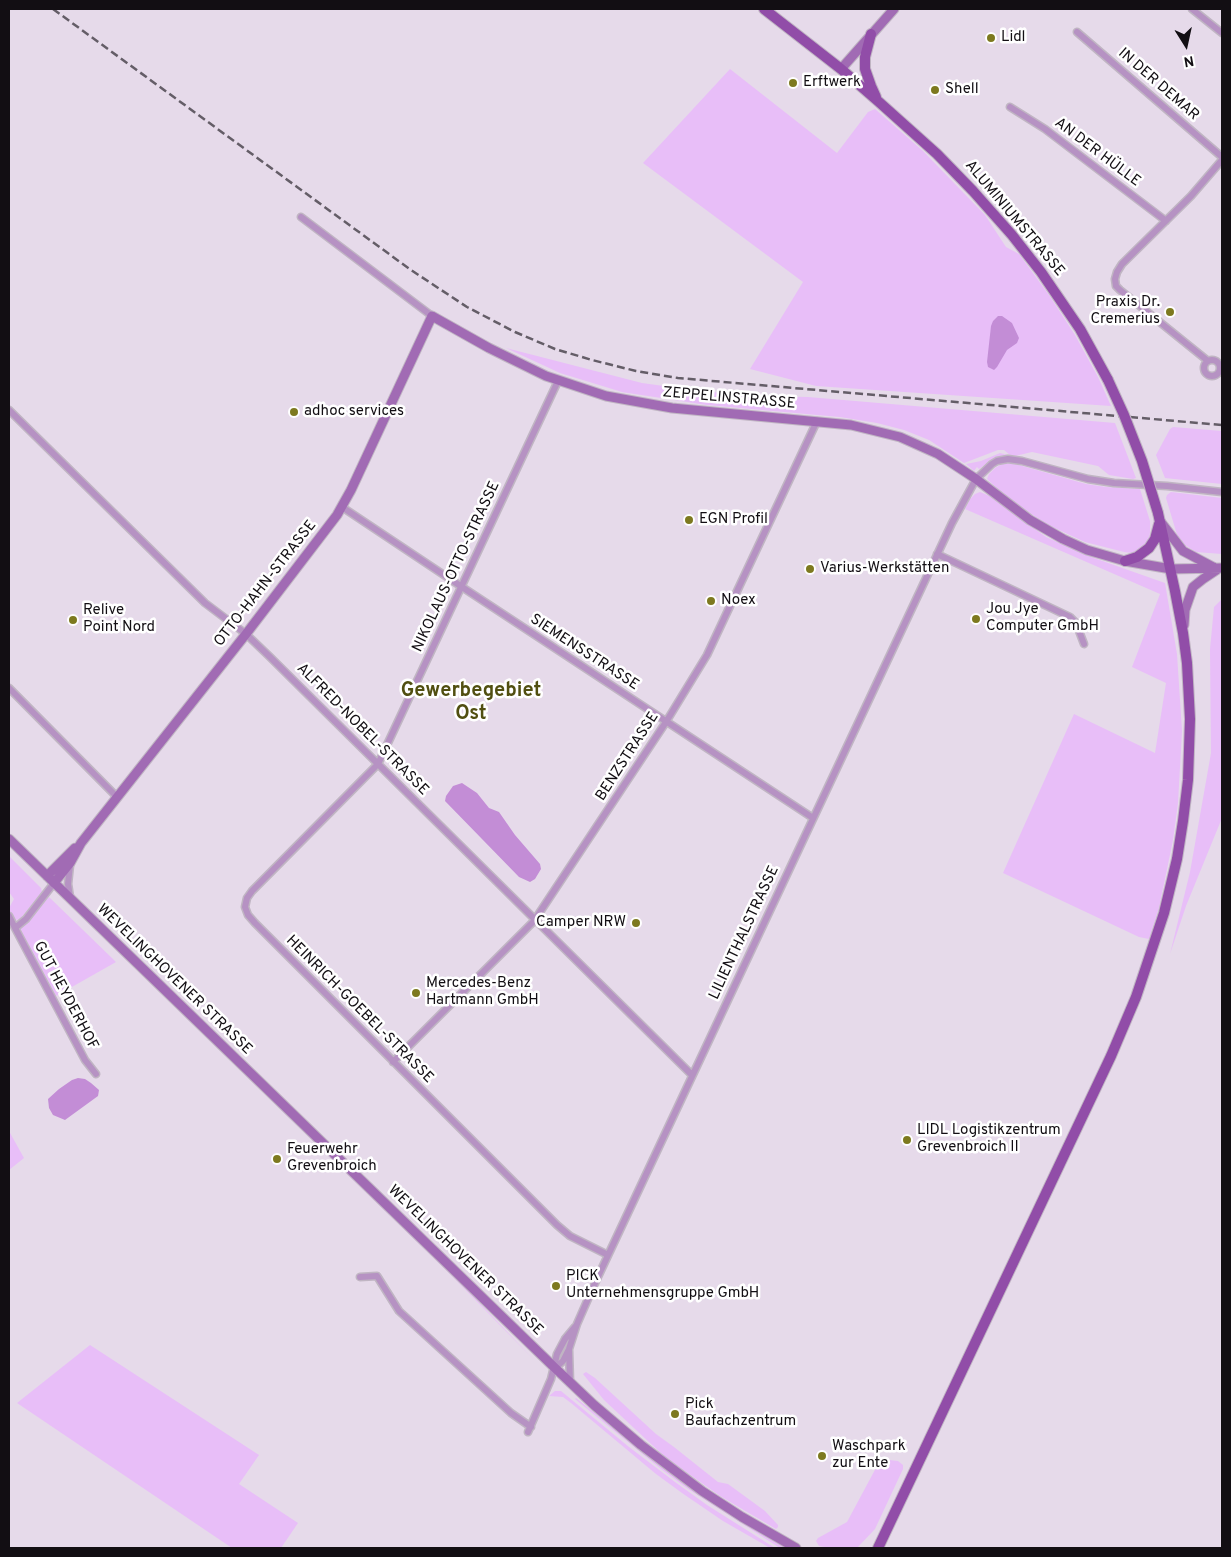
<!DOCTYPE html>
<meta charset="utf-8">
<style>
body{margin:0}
#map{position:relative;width:1231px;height:1557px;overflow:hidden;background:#e6daea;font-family:Overpass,sans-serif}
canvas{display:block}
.frame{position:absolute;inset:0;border:10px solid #120e13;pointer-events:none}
.north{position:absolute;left:1161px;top:20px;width:50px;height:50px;-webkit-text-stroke:4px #fff;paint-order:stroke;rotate:170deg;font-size:14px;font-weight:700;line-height:20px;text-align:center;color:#120e13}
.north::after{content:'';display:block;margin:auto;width:18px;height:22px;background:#120e13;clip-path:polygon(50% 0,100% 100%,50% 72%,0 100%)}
</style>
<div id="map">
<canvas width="1231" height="1557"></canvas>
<div class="frame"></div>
<div class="north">N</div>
</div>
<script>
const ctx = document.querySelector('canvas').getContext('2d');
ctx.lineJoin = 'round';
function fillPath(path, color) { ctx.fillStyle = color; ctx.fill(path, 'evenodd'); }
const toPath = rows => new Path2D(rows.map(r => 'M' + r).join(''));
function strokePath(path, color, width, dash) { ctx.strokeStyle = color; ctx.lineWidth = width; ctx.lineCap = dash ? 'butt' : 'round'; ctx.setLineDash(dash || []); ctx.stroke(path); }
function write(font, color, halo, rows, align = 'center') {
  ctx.font = font + ' Overpass,sans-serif'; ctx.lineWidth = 5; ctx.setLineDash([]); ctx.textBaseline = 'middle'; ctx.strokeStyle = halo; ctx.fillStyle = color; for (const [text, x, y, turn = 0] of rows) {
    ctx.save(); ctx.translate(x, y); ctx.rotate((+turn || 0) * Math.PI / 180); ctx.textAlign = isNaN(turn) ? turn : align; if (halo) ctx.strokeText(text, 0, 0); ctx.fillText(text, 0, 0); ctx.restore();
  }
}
const green = toPath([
 [730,69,837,153,868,112,875,109,923,151,985,215,1006,247,1019,254,1049,295,1075,335,1098,377,1111,406,816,386,750,369,803,282,643,163],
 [991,331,1011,346,1007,350,989,353],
 [506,348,642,383,700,391,759,396,808,397,1115,423,1136,478,1133,479,1109,475,1098,466,1032,452,1015,456,1010,455,1004,450,998,450,964,463,929,440,904,430,877,423,840,417,707,405,622,392,560,373],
 [1173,427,1222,431,1222,484,1165,478,1156,455,1170,429],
 [1000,453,1008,455,996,457,979,469,977,467,974,471,966,464,981,461],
 [1012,463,1086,484,1106,487,1140,489,1150,521,1150,532,1149,540,1145,546,1138,550,1132,553,1124,552,1085,542,1046,524,1005,496,987,479,989,474,995,468,1002,464],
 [980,492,992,497,1046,537,1094,558,1165,583,1177,654,1182,731,1178,803,1173,840,1159,908,1149,939,1139,937,1003,873,1074,714,1155,753,1166,683,1132,667,1160,594,965,509,970,499,975,494],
 [1171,492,1222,498,1222,554,1196,552,1183,544,1178,538,1166,498,1167,495],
 [1222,599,1222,818,1186,906,1170,954,1190,872,1211,753,1210,649,1214,607],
 [9,856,41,888,42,892,20,919,15,920,9,913,9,908,14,899,9,892],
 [49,897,116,962,56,996,20,929],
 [282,1109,450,1272,535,1361,449,1273,281,1110],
 [9,1131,24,1158,9,1170],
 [90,1345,259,1455,239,1484,298,1523,281,1548,232,1548,17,1403],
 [586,1372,595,1378,656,1434,674,1447,718,1482,728,1484,765,1511,778,1525,778,1527,776,1529,720,1496,665,1457,604,1400,583,1374],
 [555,1391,561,1391,629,1447,675,1482,707,1505,775,1548,770,1548,723,1521,682,1493,656,1474,571,1403,563,1397,549,1396],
 [576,1398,686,1485,786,1548,780,1548,688,1489,661,1469,575,1399],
 [889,1460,898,1461,903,1465,903,1469,875,1529,857,1548,830,1548,819,1546,816,1541,818,1538,847,1522,877,1466]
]);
const water = toPath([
 [998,316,1002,316,1012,323,1019,338,1017,343,1007,350,997,367,994,370,988,367,987,362,991,326,993,321],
 [462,783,477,793,489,808,499,812,515,835,540,864,541,869,535,879,530,882,519,877,445,801,446,796,453,786],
 [78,1078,85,1079,91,1083,99,1090,98,1096,65,1120,53,1115,49,1108,48,1099,59,1089,72,1080]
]);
const street = toPath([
 [1192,9,1222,33],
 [1077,32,1222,157],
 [1010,107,1045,129,1166,221],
 [301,217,432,316],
 '1204 368a8 8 0 1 1 16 0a8 8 0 1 1-16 0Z',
 [1208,361,1120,290,1116,286,1115,279,1117,272,1122,264,1191,196,1222,160],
 [558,381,378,764,252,891,247,898,245,907,248,915,255,923,557,1225,570,1236,608,1255],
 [9,410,205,603,246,634,270,657,692,1075],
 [342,507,462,587,813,818],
 [937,554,1070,617,1076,623,1084,644],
 [9,688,117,797],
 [70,865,68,884,70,897],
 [54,883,26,919,15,928,85,1060,96,1074],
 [9,916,15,928],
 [393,1062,534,921,605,814,666,722,707,655,817,421],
 [360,1277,377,1276,399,1311,511,1413,531,1427],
 [569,1350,570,1383],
 [555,1368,563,1361,569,1349,577,1324,595,1283,952,523,976,479,992,464,997,461,1008,459,1022,461,1088,479,1114,483,1167,486,1222,492],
 [528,1432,551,1379,557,1354,565,1339,575,1327]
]);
const secondary = toPath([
 [841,69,894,9],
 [1160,521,1183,551,1215,568],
 [1184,625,1185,610,1193,587,1203,579,1218,569],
 [9,839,555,1368,594,1405,641,1445,702,1491,742,1517,796,1548],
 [47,876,75,848],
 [54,883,70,863,81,843,246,634,337,515,351,490,432,316,489,348,546,376,606,396,672,408,851,425,900,437,938,454,976,479,1030,520,1063,539,1087,550,1125,561,1171,569,1222,568]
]);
const primary = toPath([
 [764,9,841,69,879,102,937,154,973,191,1012,235,1041,272,1080,329,1108,380],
 [871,34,865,57,865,69,871,86,876,97],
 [1125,561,1137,557,1149,548,1155,539,1159,524],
 [878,1548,1111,1056,1136,997,1164,913,1177,859,1183,821,1188,780,1190,719,1187,663,1183,633,1175,591,1158,513]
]);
const rail = toPath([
 [53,9,411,270,467,307,515,332,555,349,592,360,636,371,678,378,1222,425]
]);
const primaryBridge = toPath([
 [1108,380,1124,415,1142,461,1158,513]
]);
const markers = [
 [991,38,5,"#7d791f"],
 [793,83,5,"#7d791f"],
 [935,90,5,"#7d791f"],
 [1170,312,5,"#7d791f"],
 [294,412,5,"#7d791f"],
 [689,520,5,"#7d791f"],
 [810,569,5,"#7d791f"],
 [711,601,5,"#7d791f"],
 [976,619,5,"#7d791f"],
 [73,620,5,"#7d791f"],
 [636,923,5,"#7d791f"],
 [416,993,5,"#7d791f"],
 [907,1140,5,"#7d791f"],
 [277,1159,5,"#7d791f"],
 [556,1286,5,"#7d791f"],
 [675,1414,5,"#7d791f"],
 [822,1456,5,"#7d791f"]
];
const poiNames = [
 ["Lidl",1001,38],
 ["Erftwerk",803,83],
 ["Shell",945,90],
 ["Praxis Dr.",1160,303,"right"],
 ["Cremerius",1160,320,"right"],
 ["adhoc services",304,412],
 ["EGN Profil",699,520],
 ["Varius-Werkstätten",820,569],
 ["Noex",721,601],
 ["Jou Jye",986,610],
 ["Computer GmbH",986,627],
 ["Relive",83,611],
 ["Point Nord",83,628],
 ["Camper NRW",626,923,"right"],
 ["Mercedes-Benz",426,984],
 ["Hartmann GmbH",426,1001],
 ["LIDL Logistikzentrum",917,1131],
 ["Grevenbroich II",917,1148],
 ["Feuerwehr",287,1150],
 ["Grevenbroich",287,1167],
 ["PICK",566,1277],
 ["Unternehmensgruppe GmbH",566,1294],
 ["Pick",685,1405],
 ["Baufachzentrum",685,1422],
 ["Waschpark",832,1447],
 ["zur Ente",832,1464]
];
const streetNames = [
 ["IN DER DEMAR",1158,85,41],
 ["AN DER HÜLLE",1097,153,37],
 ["ALUMINIUMSTRASSE",1014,219,50],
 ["ZEPPELINSTRASSE",729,399,5],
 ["NIKOLAUS-OTTO-STRASSE",457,567,-65],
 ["OTTO-HAHN-STRASSE",266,584,-52],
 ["SIEMENSSTRASSE",584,653,33],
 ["ALFRED-NOBEL-STRASSE",362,730,45],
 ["BENZSTRASSE",628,757,-57],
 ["LILIENTHALSTRASSE",745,933,-65],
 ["WEVELINGHOVENER STRASSE",174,980,44],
 ["GUT HEYDERHOF",65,996,62],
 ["HEINRICH-GOEBEL-STRASSE",359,1010,45],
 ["WEVELINGHOVENER STRASSE",465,1261,44]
];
const districtNames = [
 ["Gewerbegebiet",471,692],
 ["Ost",471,715]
];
fillPath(green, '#e8bef8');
fillPath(water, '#c38dd6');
strokePath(street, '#c0b5c3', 9);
strokePath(secondary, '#c0b5c3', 11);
strokePath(primary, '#c0b5c3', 12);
strokePath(street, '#b692c3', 6);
strokePath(secondary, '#a16bb4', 9);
strokePath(primary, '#914da8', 10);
strokePath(rail, '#645d67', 2.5, [8, 4]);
strokePath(primaryBridge, '#c0b5c3', 12, []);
strokePath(primaryBridge, '#914da8', 10);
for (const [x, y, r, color] of markers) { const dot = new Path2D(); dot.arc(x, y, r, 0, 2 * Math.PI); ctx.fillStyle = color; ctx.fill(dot); strokePath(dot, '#fff', 2); }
write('15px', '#120e13', '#fff', poiNames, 'left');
write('15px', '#120e13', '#fff', streetNames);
write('bold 20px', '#514f11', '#fff', districtNames);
</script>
